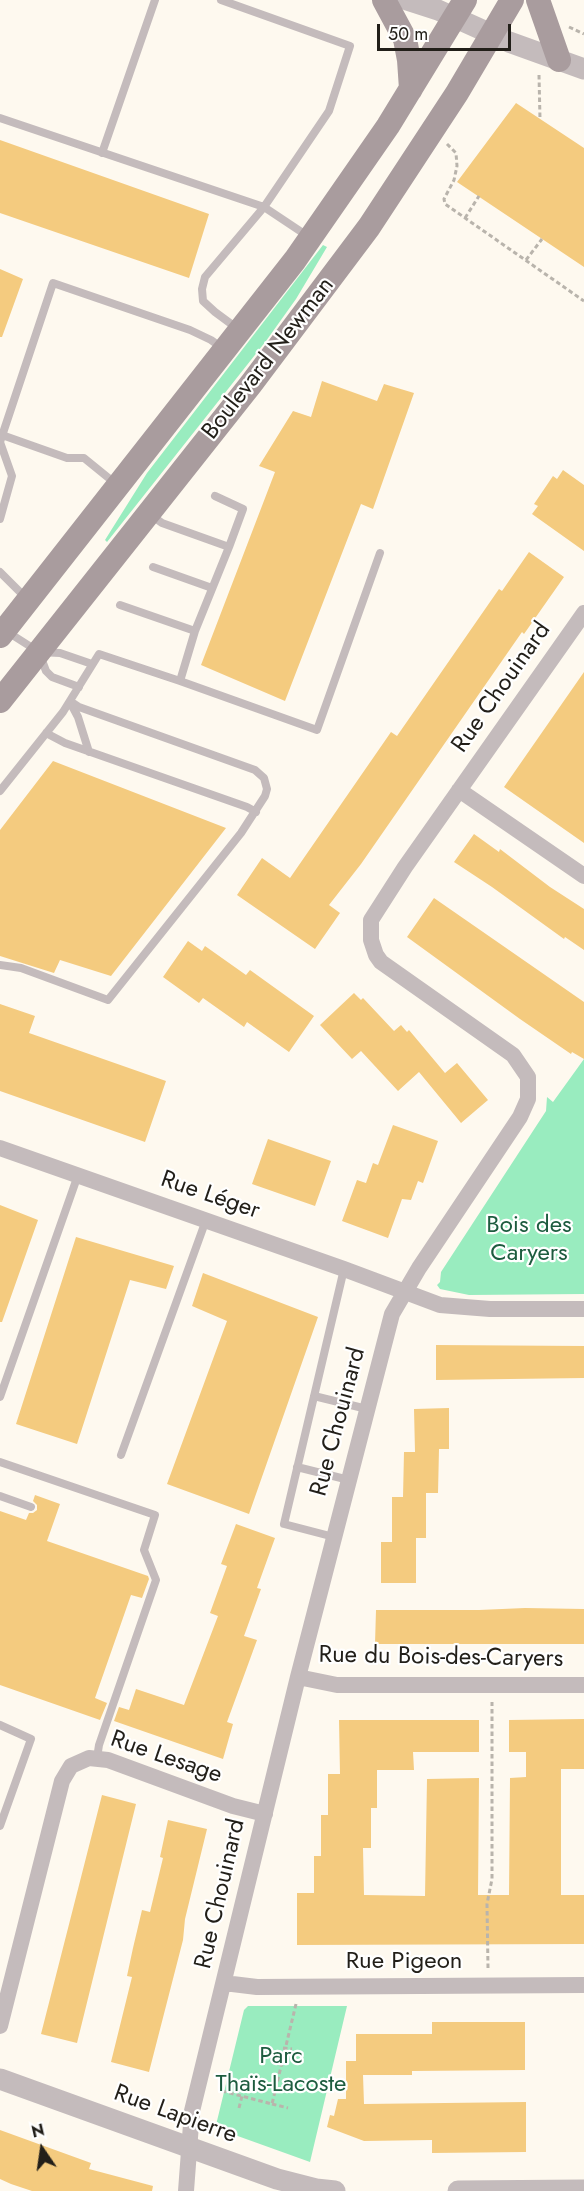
<!DOCTYPE html>
<meta charset="utf-8">
<style>
body{margin:0}
#map{position:relative;width:584px;height:2191px;overflow:hidden;background:#fef9ef;font-family:Jost,sans-serif}
canvas{display:block}
.north{position:absolute;left:12px;top:2119px;width:60px;height:60px;-webkit-text-stroke:4px #fff;paint-order:stroke;rotate:347deg;font-size:16px;font-weight:700;line-height:24px;text-align:center;color:#221f19}
.north::after{content:'';display:block;margin:auto;width:21px;height:27px;background:#221f19;clip-path:polygon(50% 0,100% 100%,50% 72%,0 100%)}
.scale{position:absolute;left:377px;top:24px;width:134px;height:27px;box-sizing:border-box;border:3px solid #221f19;border-top:0;padding-left:8px;font-size:18px;line-height:21px;white-space:nowrap;color:#221f19;-webkit-text-stroke:4px #fff;paint-order:stroke}
</style>
<div id="map">
<canvas width="584" height="2191"></canvas>
<div class="north">N</div>
<div class="scale">50 m</div>
</div>
<script>
const ctx = document.querySelector('canvas').getContext('2d');
ctx.lineJoin = 'round';
function fillPath(path, color) { ctx.fillStyle = color; ctx.fill(path, 'evenodd'); }
const toPath = rows => new Path2D(rows.map(r => 'M' + r).join(''));
function strokePath(path, color, width, dash) { ctx.strokeStyle = color; ctx.lineWidth = width; ctx.lineCap = dash ? 'butt' : 'round'; ctx.setLineDash(dash || []); ctx.stroke(path); }
function write(font, color, halo, rows, align = 'center') {
  ctx.font = font + ' Jost,sans-serif'; ctx.lineWidth = 4.5; ctx.setLineDash([]); ctx.textBaseline = 'middle'; ctx.strokeStyle = halo; ctx.fillStyle = color; for (const [text, x, y, turn = 0] of rows) {
    ctx.save(); ctx.translate(x, y); ctx.rotate((+turn || 0) * Math.PI / 180); ctx.textAlign = isNaN(turn) ? turn : align; if (halo) ctx.strokeText(text, 0, 0); ctx.fillText(text, 0, 0); ctx.restore();
  }
}
const green = toPath([
 [323,245,327,247,296,299,266,341,107,542,105,540,147,473],
 [584,1059,584,1294,469,1295,440,1289,437,1285,440,1282,441,1272,546,1111,547,1097,553,1102],
 [248,2006,347,2006,310,2162,221,2130,216,2125,244,2010]
]);
const building = toPath([
 [516,103,584,148,584,267,457,182],
 [0,140,209,214,189,278,0,213],
 [0,269,23,279,2,337,0,337],
 [322,381,377,401,384,384,414,393,373,509,361,504,285,701,201,665,275,472,259,466,293,411,311,417],
 [563,470,584,485,584,551,532,514,538,506,534,504,553,476,557,479],
 [529,552,564,577,524,634,522,632,361,864,329,905,340,913,315,949,237,895,262,858,290,878,391,732,397,736,499,589,502,591],
 [584,672,584,843,504,787],
 [53,761,226,828,111,976,60,960,54,973,0,956,0,830],
 [474,834,499,852,500,849,550,887,584,909,584,950,565,937,564,939,492,887,454,862],
 [434,898,584,1002,584,1059,572,1052,571,1054,520,1019,407,937],
 [188,941,202,951,205,946,246,975,250,970,314,1016,289,1052,247,1022,244,1027,203,998,199,1003,163,977],
 [354,993,361,1000,363,998,394,1031,401,1025,407,1032,409,1030,445,1073,457,1063,488,1100,461,1123,419,1072,398,1091,361,1051,352,1059,320,1025],
 [0,1004,35,1016,29,1033,166,1081,145,1142,0,1091],
 [393,1125,438,1141,423,1183,418,1181,411,1200,402,1199,388,1238,342,1221,357,1180,366,1183,373,1163,378,1165],
 [268,1139,331,1161,315,1206,252,1184],
 [0,1205,38,1220,2,1322,0,1322],
 [76,1237,174,1266,166,1289,130,1280,77,1444,16,1424],
 [203,1273,318,1317,249,1514,167,1484,227,1321,192,1306],
 [436,1345,584,1346,584,1378,436,1380],
 [449,1408,449,1449,439,1449,438,1493,426,1493,426,1538,416,1538,416,1583,381,1583,381,1542,392,1542,392,1497,403,1497,404,1452,415,1452,414,1409],
 [35,1495,60,1504,47,1541,148,1576,149,1579,142,1598,131,1595,95,1698,107,1703,100,1720,0,1685,0,1511,26,1520,29,1513,33,1513,37,1510,37,1505,33,1501],
 [236,1524,275,1538,257,1588,261,1589,244,1636,257,1640,227,1722,233,1724,223,1759,114,1721,119,1707,129,1710,136,1689,184,1705,218,1616,210,1613,227,1566,221,1564],
 [525,1608,584,1609,584,1644,375,1644,376,1610,479,1610],
 [584,1719,584,1769,561,1769,561,1895,584,1895,584,1944,297,1945,297,1893,314,1893,314,1856,321,1856,321,1815,328,1815,328,1774,340,1774,339,1720,479,1720,479,1752,413,1752,414,1770,377,1770,377,1808,371,1808,371,1848,363,1848,364,1895,425,1896,427,1779,479,1778,478,1895,509,1895,510,1778,526,1777,526,1752,509,1752,509,1720],
 [102,1795,136,1804,77,2043,41,2034],
 [168,1820,207,1829,185,1919,183,1940,149,2072,111,2062,132,1977,127,1976,133,1948,142,1910,150,1912,163,1858,160,1857],
 [432,2022,525,2022,525,2070,412,2071,412,2075,363,2075,364,2104,526,2102,526,2152,432,2153,432,2140,364,2141,327,2127,330,2115,334,2116,338,2099,346,2099,346,2061,356,2061,356,2034,432,2034],
 [0,2130,91,2163,89,2169,153,2186,152,2191,32,2191,11,2184,0,2179]
]);
const path = toPath([
 [569,27,584,34],
 [539,75,540,119],
 [447,144,456,153,457,166,454,180,444,199,445,204,584,301],
 [465,218,479,196],
 [526,260,542,239],
 [488,1968,487,1904,492,1879,492,1702],
 [283,2048,292,2049],
 [222,2091,272,2104,296,2004],
 [272,2104,288,2108],
 [239,2108,242,2096]
]);
const service = toPath([
 [221,0,350,46,329,111,264,207,205,277,202,289,203,301,215,312,238,329],
 [0,118,264,207,309,237],
 [102,153,155,0],
 [2,435,67,458,84,458,116,484],
 [151,515,162,523,229,547,243,509,215,496],
 [0,519,12,476,0,442,53,283,190,330,211,340,222,348],
 [153,567,212,588],
 [0,572,27,599],
 [120,605,195,631],
 [6,631,39,652,60,653,92,664],
 [40,655,46,671,52,677,79,687],
 [180,681,317,730,380,553],
 [70,702,78,717,89,752],
 [46,733,65,743,247,807,256,812],
 [0,791,63,712,99,654,180,681,195,631,229,547],
 [0,965,21,968,108,1000,241,833,265,796,267,789,264,778,255,770,79,707,70,701],
 [314,1396,367,1409],
 [0,1397,78,1175],
 [121,1455,206,1220],
 [0,1462,155,1515,144,1550,156,1580,99,1745,97,1758],
 [297,1467,349,1480],
 [0,1496,31,1507],
 [334,1537,284,1524,344,1269],
 [0,1725,31,1739,0,1826]
]);
const minor = toPath([
 [459,790,584,876],
 [0,1148,344,1269,440,1305,490,1309,584,1309],
 [298,1677,337,1685,584,1685],
 [224,1983,257,1987,584,1985],
 [0,2026,62,1781,71,1766,89,1758,108,1760,233,1806,265,1814],
 [186,2191,192,2111,298,1677,392,1314,419,1268,520,1117,528,1099,528,1077,513,1055,381,962,376,955,371,940,371,920,405,867,584,613]
]);
const tertiary = toPath([
 [407,0,438,10,509,42,584,69],
 [0,2079,277,2179,316,2189,335,2191],
 [458,2191,584,2190]
]);
const secondary = toPath([
 [384,0,405,39,409,60,411,89],
 [538,0,559,60],
 [0,636,295,260,388,126,465,0],
 [0,701,251,384,369,227,457,93,512,0]
]);
const streetNames = [
 ["Boulevard Newman",269,359,-52],
 ["Rue Chouinard",502,688,-55],
 ["Rue Léger",210,1196,19],
 ["Rue Chouinard",339,1422,-75],
 ["Rue du Bois-des-Caryers",441,1658,1],
 ["Rue Lesage",166,1758,19],
 ["Rue Chouinard",221,1894,-77],
 ["Rue Pigeon",404,1962],
 ["Rue Lapierre",175,2115,20]
];
const parkNames = [
 ["Bois des",529,1226],
 ["Caryers",529,1254],
 ["Parc",281,2057],
 ["Thaïs-Lacoste",281,2085]
];
fillPath(green, '#99ecbf');
fillPath(building, '#f4cb7f');
strokePath(path, '#b9b4ac', 3, [4.5, 3]);
strokePath(service, '#c4bbbc', 8);
strokePath(minor, '#c4bbbc', 16);
strokePath(tertiary, '#c4bbbc', 21);
strokePath(secondary, '#a99c9e', 24);
write('24px', '#221f19', '#fff', streetNames);
write('24px', '#1d5c3f', '#fff', parkNames);
</script>
